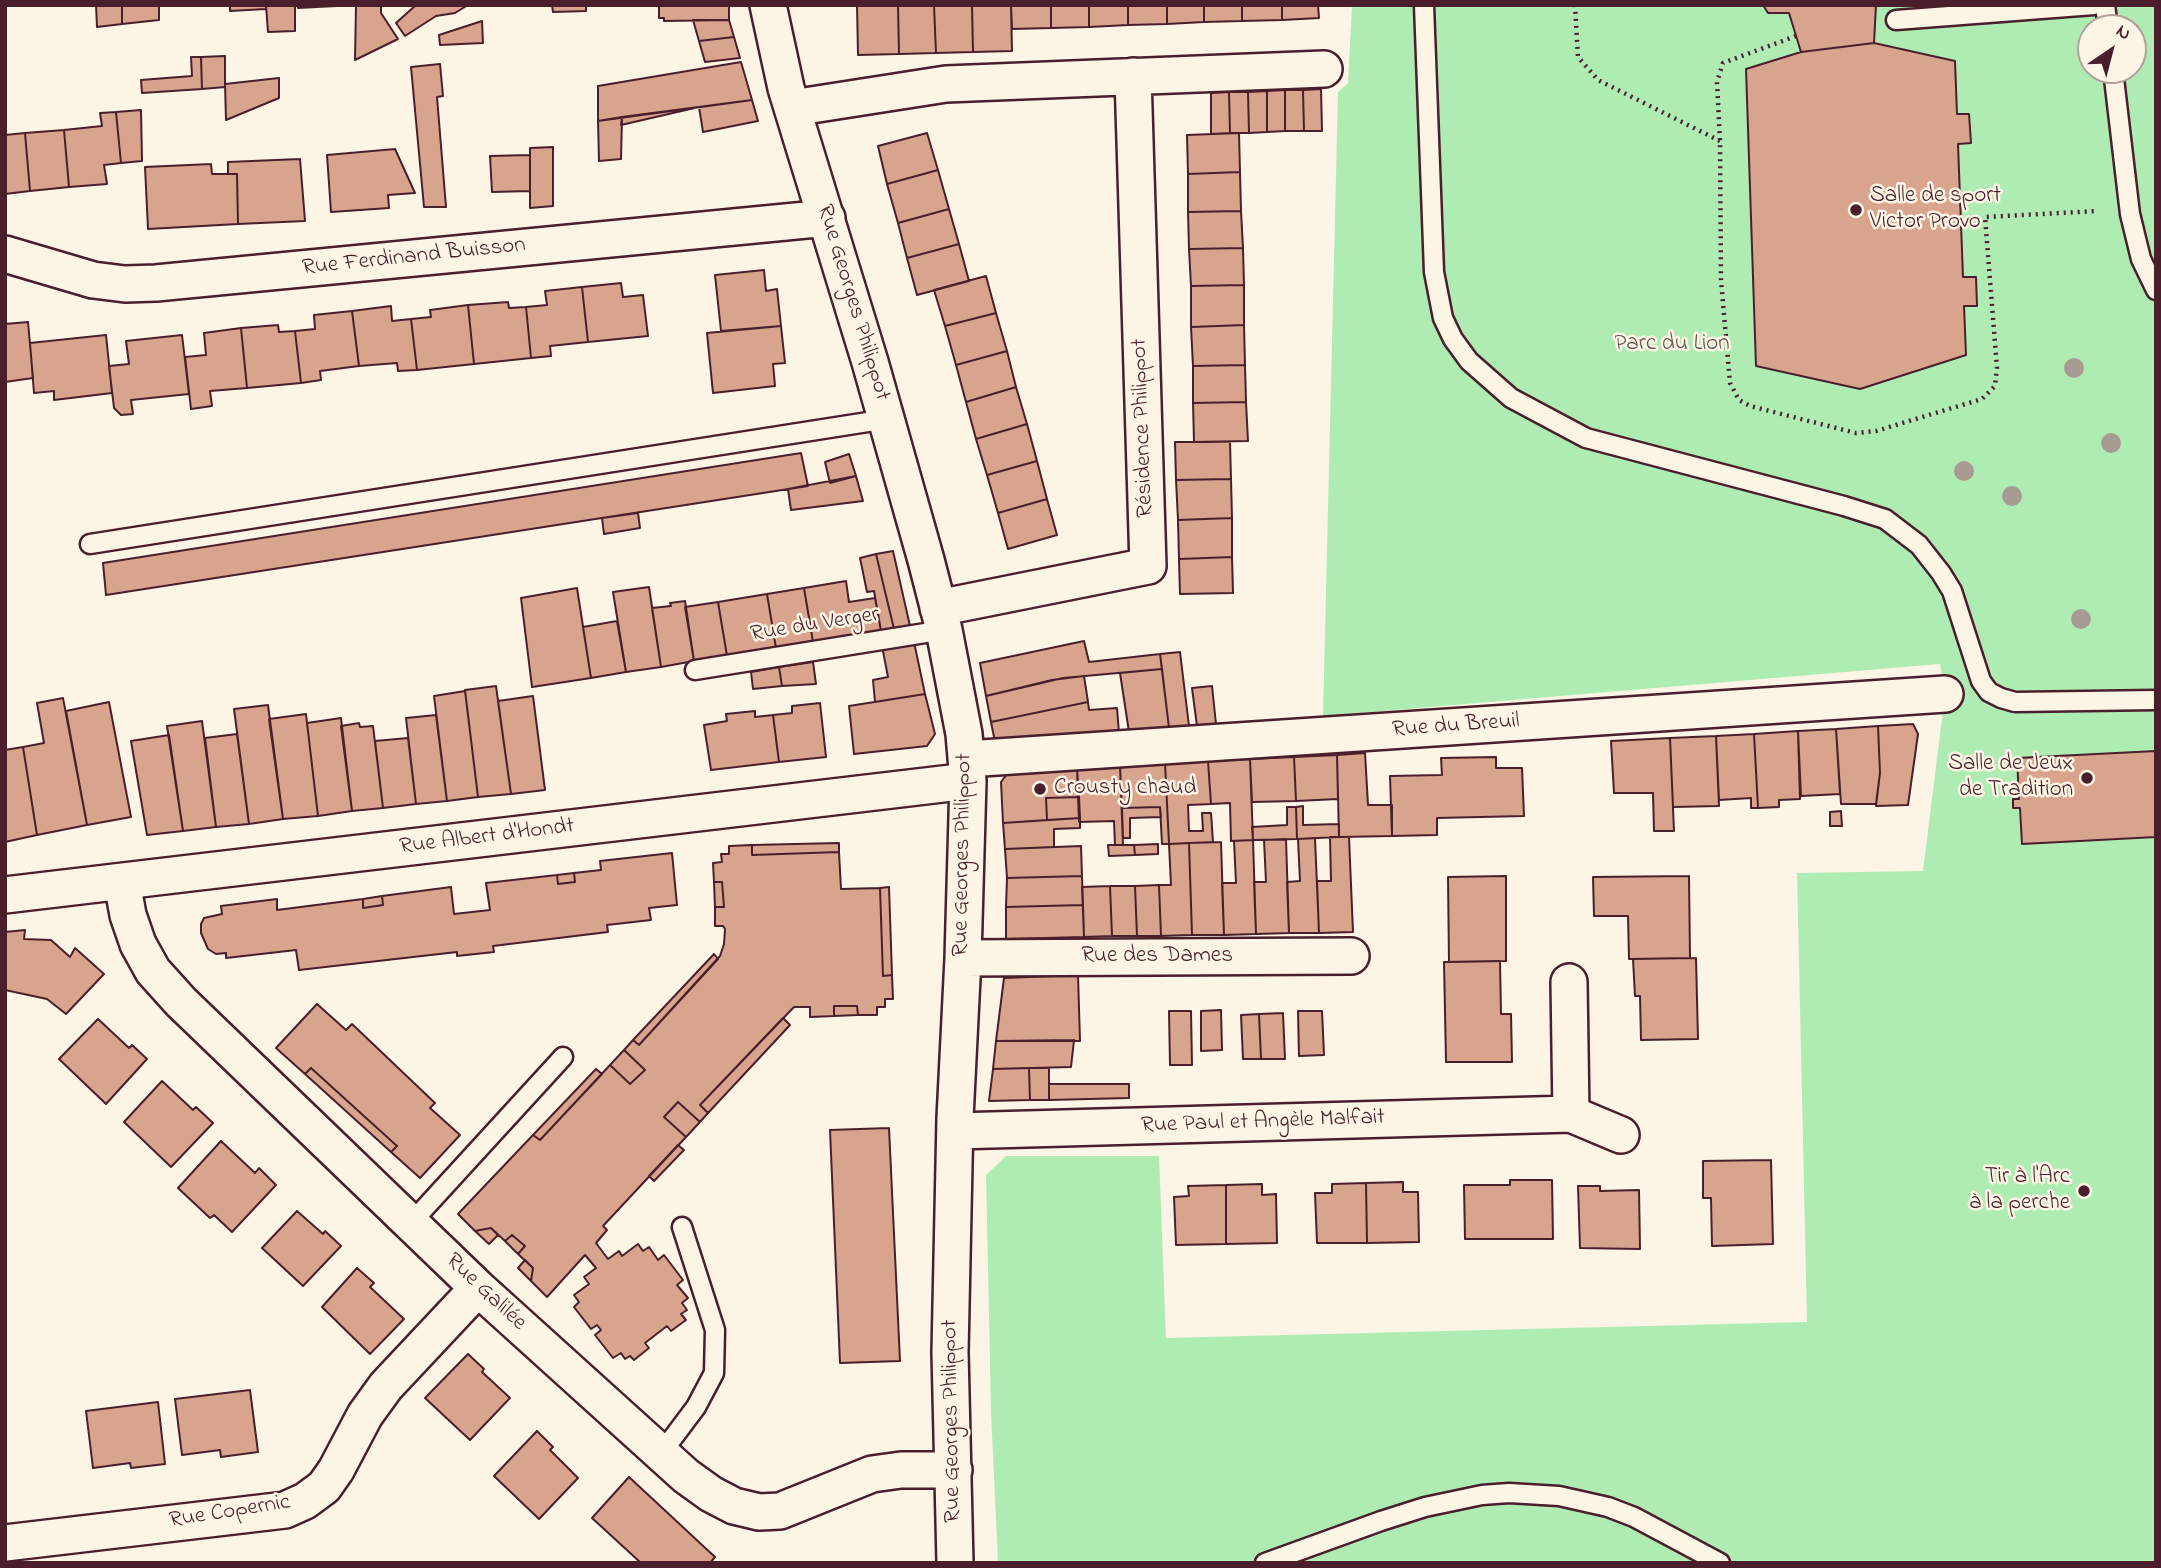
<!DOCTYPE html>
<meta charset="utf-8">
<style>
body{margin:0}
#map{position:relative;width:2161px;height:1568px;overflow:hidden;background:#fcf5e5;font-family:"Indie Flower",sans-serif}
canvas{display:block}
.frame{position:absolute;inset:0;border:7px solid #4a1f2b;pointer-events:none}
.north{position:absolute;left:2077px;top:14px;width:70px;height:70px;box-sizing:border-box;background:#fcf5e5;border:2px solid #b59f9b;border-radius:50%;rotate:35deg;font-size:19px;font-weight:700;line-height:28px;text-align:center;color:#4a1f2b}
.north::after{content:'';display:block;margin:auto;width:24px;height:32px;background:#4a1f2b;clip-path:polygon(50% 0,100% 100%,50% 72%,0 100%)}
</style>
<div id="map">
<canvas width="2161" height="1568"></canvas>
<div class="frame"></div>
<div class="north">N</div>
</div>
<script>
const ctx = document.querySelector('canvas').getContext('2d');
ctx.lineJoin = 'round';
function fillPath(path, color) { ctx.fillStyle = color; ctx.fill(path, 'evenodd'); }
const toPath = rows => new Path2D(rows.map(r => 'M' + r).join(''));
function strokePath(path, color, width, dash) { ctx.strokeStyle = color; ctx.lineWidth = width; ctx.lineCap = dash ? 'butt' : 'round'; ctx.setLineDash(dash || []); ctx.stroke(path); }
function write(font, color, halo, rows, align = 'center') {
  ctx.font = font + ' "Indie Flower",sans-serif'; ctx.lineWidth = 5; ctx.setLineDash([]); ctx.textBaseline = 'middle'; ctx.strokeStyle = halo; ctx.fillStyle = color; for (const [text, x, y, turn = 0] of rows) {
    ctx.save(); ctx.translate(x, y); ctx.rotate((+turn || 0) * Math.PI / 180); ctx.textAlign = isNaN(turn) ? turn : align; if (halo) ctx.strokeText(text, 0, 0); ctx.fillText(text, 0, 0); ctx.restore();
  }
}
const green = toPath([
 [1352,5,2156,5,2156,1563,998,1563,991,1412,986,1175,1006,1156,1159,1156,1166,1338,1807,1322,1797,873,1923,871,1945,694,1940,664,1323,716,1338,92,1348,83],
 [2091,28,2133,28,2133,70,2091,70]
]);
const building = toPath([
 [96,5,122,5,122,24,97,27,96,5],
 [122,5,159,5,159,20,122,24,122,5],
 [230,5,266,5,266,9,230,11,230,5],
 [266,5,295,5,295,31,268,32,266,5],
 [298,5,381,5,381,13,398,39,355,60,356,5,298,8,298,5],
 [416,5,468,5,455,13,436,16,405,36,396,23,416,5],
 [552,5,586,5,586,11,553,12,552,5],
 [659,5,729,5,729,20,664,21,664,18,659,18,659,5],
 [857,5,898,5,899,54,858,55,857,5],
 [898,5,934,5,936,53,899,54,898,5],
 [934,5,972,5,973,52,936,53,934,5],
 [972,5,1011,5,1012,51,973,52,972,5],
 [1011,5,1051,5,1051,28,1012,29,1011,5],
 [1051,5,1089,5,1089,27,1051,28,1051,5],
 [1089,5,1128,5,1128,25,1089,27,1089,5],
 [1128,5,1167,5,1167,24,1128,25,1128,5],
 [1167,5,1204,5,1204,22,1167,24,1167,5],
 [1204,5,1242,5,1242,21,1204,22,1204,5],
 [1242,5,1282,5,1282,20,1242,21,1242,5],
 [1282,5,1318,5,1319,18,1282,20,1282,5],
 [1763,5,1876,5,1874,43,1801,52,1789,13,1768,13,1763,5],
 [693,20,729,20,734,37,699,41,693,20],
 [482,21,483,43,440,45,439,35,482,21],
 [734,37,740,58,705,62,699,41,734,37],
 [1874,43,1955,61,1957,114,1969,114,1971,143,1958,144,1963,277,1976,277,1977,306,1964,306,1966,355,1860,389,1756,366,1746,69,1801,52,1874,43],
 [225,56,225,87,202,89,201,57,225,56],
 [191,57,201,57,202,89,142,93,141,80,192,76,191,57],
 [741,62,752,100,598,121,598,86,741,62],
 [440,64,443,96,437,97,446,207,424,207,411,67,440,64],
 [279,78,279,98,226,120,225,84,279,78],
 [1321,89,1322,131,1304,131,1303,90,1321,89],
 [1285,90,1303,90,1304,131,1285,131,1285,90],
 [1285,90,1285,131,1267,132,1267,91,1285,90],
 [1267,91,1267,132,1249,133,1248,92,1267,91],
 [1229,92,1230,133,1211,134,1211,93,1229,92],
 [1229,92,1248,92,1249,133,1230,133,1229,92],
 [752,100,758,121,703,132,699,107,621,125,622,117,752,100],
 [141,110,142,161,121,163,116,112,141,110],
 [116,112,121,163,104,165,107,184,69,187,64,130,102,126,100,113,116,112],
 [622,117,621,159,599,161,598,121,622,117],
 [64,130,69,187,30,191,25,133,64,130],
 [25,133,30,191,5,194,5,135,25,133],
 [927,133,938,170,887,184,878,146,927,133],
 [1239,133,1240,172,1188,174,1187,135,1239,133],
 [553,147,553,206,530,208,530,148,553,147],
 [395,149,415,193,388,195,389,208,331,212,327,155,395,149],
 [530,155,530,191,492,192,490,156,530,155],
 [300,159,305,221,238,224,237,174,228,174,228,162,300,159],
 [211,164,212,174,237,174,238,224,148,229,145,167,211,164],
 [938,170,949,209,898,223,887,184,938,170],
 [1240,172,1241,211,1188,212,1188,174,1240,172],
 [949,209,959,244,907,258,898,223,949,209],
 [1241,211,1243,248,1189,249,1188,212,1241,211],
 [959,244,969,281,917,295,907,258,959,244],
 [1243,248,1244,285,1191,286,1189,249,1243,248],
 [764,270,766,291,777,289,781,326,721,331,715,275,764,270],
 [986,276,996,313,945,326,934,290,986,276],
 [621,283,623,297,643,295,648,336,588,342,582,287,621,283],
 [1244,285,1244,325,1191,327,1191,286,1244,285],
 [582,287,588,342,550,346,551,356,531,358,526,307,547,305,545,291,582,287],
 [508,302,509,308,526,307,531,358,474,364,468,305,508,302],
 [468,305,474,364,417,370,411,319,431,317,430,310,468,305],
 [391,306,392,321,411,319,417,370,398,371,397,363,359,366,352,311,391,306],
 [352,311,359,366,320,371,321,380,301,383,295,331,315,329,314,315,352,311],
 [996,313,1007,351,956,365,945,326,996,313],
 [28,322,33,378,5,382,5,324,28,322],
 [278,325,279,332,295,331,301,383,247,388,241,328,278,325],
 [1244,325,1245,365,1193,366,1191,327,1244,325],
 [781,326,785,363,773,364,775,386,713,393,707,333,781,326],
 [241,328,247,388,210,391,212,406,191,409,185,357,206,355,204,333,241,328],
 [106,335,112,393,54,400,54,391,34,393,30,343,106,335],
 [182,335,189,394,131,400,133,414,121,415,114,408,109,366,129,364,126,341,182,335],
 [1007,351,1016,387,966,402,956,365,1007,351],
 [1245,365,1246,402,1193,403,1193,366,1245,365],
 [1016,387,1027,424,976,439,966,402,1016,387],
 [1246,402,1248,441,1194,442,1193,403,1246,402],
 [1027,424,1037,461,987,475,976,439,1027,424],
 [1175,442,1230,442,1231,479,1176,480,1175,442],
 [801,453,808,486,106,595,103,563,801,453],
 [849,454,856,476,830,483,825,462,849,454],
 [1037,461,1047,499,998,513,987,475,1037,461],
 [856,476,863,501,791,510,788,489,856,476],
 [1231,479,1232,518,1178,520,1176,480,1231,479],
 [1047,499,1057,535,1008,549,998,513,1047,499],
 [638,513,640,528,604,534,602,518,638,513],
 [1232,518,1232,557,1179,559,1178,520,1232,518],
 [893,551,910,626,894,629,876,554,893,551],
 [876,554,894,629,881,631,874,591,867,592,860,558,876,554],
 [1232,557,1233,593,1180,594,1179,559,1232,557],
 [846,581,849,602,875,598,881,631,813,642,804,588,846,581],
 [649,587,661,667,626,672,613,592,649,587],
 [577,588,591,678,532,687,521,598,577,588],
 [804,588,813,642,776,648,767,594,804,588],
 [767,594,776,648,727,656,718,602,767,594],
 [685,601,694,661,661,667,652,608,671,606,670,603,685,601],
 [718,602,727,656,694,661,685,607,718,602],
 [617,621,626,672,591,678,583,627,617,621],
 [1084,641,1089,662,1160,654,1162,669,1063,678,986,696,980,663,1084,641],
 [914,642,925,694,875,702,873,680,888,677,882,646,914,642],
 [1180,652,1189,726,1169,728,1160,654,1180,652],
 [813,662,816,684,782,686,779,667,813,662],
 [779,667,782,686,753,689,751,672,779,667],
 [1162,669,1169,728,1129,732,1120,673,1162,669],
 [1084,676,1088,702,991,722,986,696,1052,680,1084,676],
 [496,686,511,794,478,797,465,690,496,686],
 [1212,686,1216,724,1197,726,1192,688,1212,686],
 [465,691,478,797,447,801,434,696,465,691],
 [925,694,935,734,927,746,854,754,849,706,925,694],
 [533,696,545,790,511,794,498,701,533,696],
 [63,698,87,825,37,835,23,747,44,743,37,703,63,698],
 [109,702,131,817,87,825,66,711,109,702],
 [1088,702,1089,710,1117,708,1119,733,1007,745,994,737,991,722,1088,702],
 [820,703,826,757,779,762,773,715,792,713,792,706,820,703],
 [268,705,283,819,249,824,234,709,268,705],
 [755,711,755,717,773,715,779,762,711,770,704,725,727,721,726,714,755,711],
 [306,714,318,816,283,819,269,719,306,714],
 [436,715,447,801,416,804,406,718,436,715],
 [341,718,352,811,318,816,307,723,341,718],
 [202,721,216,827,183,831,167,726,202,721],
 [359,723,360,727,373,726,383,808,352,811,341,726,359,723],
 [1913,724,1918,734,1908,805,1876,806,1880,773,1878,726,1913,724],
 [1878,726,1880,773,1876,804,1841,804,1836,729,1878,726],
 [1836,729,1840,794,1801,796,1798,731,1836,729],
 [1798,731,1800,799,1779,800,1779,807,1758,808,1754,734,1798,731],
 [237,734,249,824,216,827,205,738,237,734],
 [1754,734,1758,808,1751,808,1751,798,1719,800,1716,736,1754,734],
 [169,735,183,831,147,835,131,741,169,735],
 [1716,736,1719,806,1673,807,1670,738,1716,736],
 [408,738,416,804,383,808,375,741,408,738],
 [1670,738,1674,831,1654,831,1653,793,1614,793,1611,741,1670,738],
 [23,747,37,835,5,842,5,750,23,747],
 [2156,751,2156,837,2022,844,2020,808,2013,808,2013,799,2019,799,2017,758,2156,751],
 [1365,753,1368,805,1392,805,1392,836,1339,837,1337,755,1365,753],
 [1337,755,1338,799,1296,801,1294,757,1337,755],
 [1294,757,1296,801,1252,802,1250,759,1294,757],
 [1496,757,1496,768,1522,768,1524,816,1437,818,1437,835,1392,836,1390,776,1442,775,1441,758,1496,757],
 [1250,759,1253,840,1231,841,1230,803,1211,804,1208,761,1250,759],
 [1208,761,1211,804,1188,805,1189,831,1203,831,1202,813,1211,813,1213,842,1169,844,1165,763,1208,761],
 [1165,763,1169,844,1162,844,1160,807,1122,808,1120,766,1165,763],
 [1120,766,1123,845,1115,845,1114,821,1079,822,1077,768,1120,766],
 [1077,768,1079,797,1046,798,1047,820,1003,823,1001,782,1007,774,1077,768],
 [1079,797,1080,818,1047,820,1046,798,1079,797],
 [1303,806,1303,825,1339,824,1339,837,1297,839,1296,807,1303,806],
 [1160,807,1161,817,1130,818,1130,838,1123,838,1122,808,1160,807],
 [1287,807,1296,807,1297,839,1253,840,1252,827,1287,825,1287,807],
 [1841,811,1842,826,1830,826,1830,812,1841,811],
 [1080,818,1080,828,1054,829,1054,847,1005,849,1003,823,1080,818],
 [1330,837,1349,837,1353,932,1319,933,1317,881,1331,881,1330,837],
 [1315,838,1319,933,1289,933,1287,882,1300,881,1298,839,1315,838],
 [1286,839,1289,933,1256,934,1254,882,1266,882,1264,840,1286,839],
 [1253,840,1256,934,1224,935,1222,883,1236,883,1234,841,1253,840],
 [1221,842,1224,935,1192,935,1189,843,1221,842],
 [839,843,839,852,752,855,752,845,839,843],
 [1189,843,1192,935,1161,936,1159,885,1171,885,1169,844,1189,843],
 [1158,844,1158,854,1135,855,1134,845,1158,844],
 [752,845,752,855,839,852,841,889,880,888,883,976,892,975,893,999,885,999,885,1007,877,1007,877,1015,858,1015,857,1006,834,1006,834,1016,810,1017,810,1007,794,1007,700,1105,708,1113,700,1122,678,1102,664,1117,686,1137,603,1226,607,1230,596,1243,608,1259,619,1251,622,1256,638,1244,643,1251,649,1247,658,1260,664,1255,683,1280,677,1285,688,1298,682,1303,687,1310,681,1314,686,1320,671,1331,667,1326,645,1343,649,1348,634,1360,630,1356,625,1359,621,1353,613,1358,595,1335,601,1330,597,1325,591,1329,574,1307,579,1302,574,1295,589,1284,584,1277,596,1268,585,1255,547,1297,531,1281,533,1268,518,1254,525,1246,512,1235,505,1241,491,1228,475,1231,458,1214,533,1135,540,1140,610,1065,630,1084,645,1070,624,1050,633,1040,639,1045,720,956,724,944,725,929,723,926,715,926,715,907,724,907,722,882,714,882,713,863,722,862,721,854,729,854,729,846,752,845],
 [1108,845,1134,845,1135,855,1109,856,1108,845],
 [1081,846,1082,876,1007,878,1005,849,1081,846],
 [672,853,677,905,649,908,651,920,607,925,608,932,493,946,494,952,457,956,457,952,299,970,296,950,226,958,226,953,216,954,208,949,201,933,201,924,204,918,222,914,221,906,277,899,277,910,363,899,363,908,383,905,382,896,451,887,454,914,490,910,486,883,557,875,558,884,575,882,574,873,601,870,600,861,672,853],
 [574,873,575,882,558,884,557,875,574,873],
 [1082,876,1083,905,1006,907,1007,878,1082,876],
 [1506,876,1506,961,1449,962,1448,877,1506,876],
 [1689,876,1690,958,1629,959,1628,916,1594,916,1593,877,1689,876],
 [714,882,722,882,724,907,715,907,714,882],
 [1159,885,1161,936,1137,936,1135,886,1159,885],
 [1110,886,1135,886,1137,936,1112,936,1110,886],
 [1110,886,1112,936,1084,937,1082,887,1110,886],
 [889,887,892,975,883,976,880,888,889,887],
 [382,896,383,905,363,908,363,899,382,896],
 [1083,905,1084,937,1006,939,1006,907,1083,905],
 [25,930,24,939,51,940,70,957,75,948,104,974,66,1014,47,999,5,990,5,932,25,930],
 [714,954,718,959,639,1045,633,1040,714,954],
 [1696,958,1698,1039,1641,1040,1640,996,1635,996,1633,959,1696,958],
 [1500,961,1501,1014,1511,1014,1512,1062,1446,1062,1444,962,1500,961],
 [1078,975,1080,1041,996,1041,1004,978,1078,975],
 [317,1004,346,1030,352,1024,435,1103,430,1108,460,1135,420,1178,391,1152,397,1146,311,1068,305,1074,276,1048,317,1004],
 [834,1006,857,1006,858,1015,834,1016,834,1006],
 [1221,1010,1222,1050,1201,1051,1201,1011,1221,1010],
 [1169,1011,1191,1011,1192,1065,1170,1065,1169,1011],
 [1298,1011,1322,1011,1324,1055,1299,1056,1298,1011],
 [1283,1013,1285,1059,1261,1059,1259,1014,1283,1013],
 [1259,1014,1261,1059,1243,1059,1241,1015,1259,1014],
 [783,1018,790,1025,708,1113,700,1105,783,1018],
 [98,1019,129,1048,132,1045,147,1059,106,1104,59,1059,98,1019],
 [1074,1040,1071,1067,993,1069,996,1041,1074,1040],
 [624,1050,645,1070,630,1084,610,1065,624,1050],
 [311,1068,397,1146,391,1152,305,1074,311,1068],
 [1029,1068,1049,1068,1049,1100,1030,1100,1029,1068],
 [1029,1068,1030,1100,989,1101,993,1069,1029,1068],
 [596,1069,602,1074,540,1140,533,1135,596,1069],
 [162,1081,193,1110,196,1107,213,1123,171,1167,124,1122,162,1081],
 [1049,1084,1129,1084,1129,1098,1049,1100,1049,1084],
 [678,1102,700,1122,686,1137,664,1117,678,1102],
 [889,1128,900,1361,840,1363,830,1130,889,1128],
 [221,1141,255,1173,259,1168,276,1185,232,1232,214,1215,210,1218,178,1188,221,1141],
 [678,1145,684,1150,654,1181,649,1176,678,1145],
 [1771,1160,1773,1244,1712,1246,1711,1198,1703,1198,1703,1161,1771,1160],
 [1510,1180,1552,1180,1553,1239,1465,1239,1464,1185,1510,1185,1510,1180],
 [1403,1182,1403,1192,1418,1192,1419,1242,1367,1243,1366,1183,1403,1182],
 [1366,1183,1367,1243,1317,1243,1315,1193,1332,1193,1332,1184,1366,1183],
 [1262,1184,1262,1195,1276,1194,1277,1243,1226,1244,1226,1185,1262,1184],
 [1226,1185,1226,1244,1176,1245,1174,1197,1189,1196,1188,1186,1226,1185],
 [1578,1186,1600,1186,1600,1191,1639,1190,1640,1249,1580,1248,1578,1186],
 [297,1211,323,1234,325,1231,341,1246,303,1286,262,1248,297,1211],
 [491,1228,498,1235,489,1244,475,1231,491,1228],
 [512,1235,525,1246,518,1254,505,1241,512,1235],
 [525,1260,533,1268,531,1281,518,1268,525,1260],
 [357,1268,374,1283,370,1287,404,1319,370,1354,322,1307,357,1268],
 [468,1354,484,1369,482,1372,510,1398,470,1440,425,1398,468,1354],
 [250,1390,258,1452,221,1457,220,1450,182,1455,175,1399,250,1390],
 [158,1402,165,1464,131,1468,130,1463,93,1468,86,1411,158,1402],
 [537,1431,553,1447,550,1450,578,1478,539,1519,494,1476,537,1431],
 [629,1477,715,1557,710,1563,641,1563,592,1518,629,1477]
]);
const path = toPath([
 [1575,5,1578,57,1598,80,1720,141],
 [1796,36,1723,63,1717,82,1720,141,1721,280,1730,383,1739,400,1750,406,1856,433,1876,431,1982,399,1995,386,1997,368,1985,217,2098,211]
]);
const service = toPath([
 [1424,5,1434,272,1443,318,1453,339,1469,361,1511,398,1586,438,1844,506,1885,519,1919,545,1941,573,1952,591,1981,681,1989,692,2001,698,2015,702,2156,700],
 [2105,5,2108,28],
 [1896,20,2094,5],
 [2113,70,2130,214,2141,259,2156,290],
 [90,544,887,419],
 [695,670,944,630],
 [411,1223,563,1057],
 [660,1455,696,1407,714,1373,715,1330,682,1227],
 [1265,1563,1381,1521,1425,1507,1482,1495,1509,1493,1559,1496,1608,1507,1634,1517,1720,1563]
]);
const minor = toPath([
 [768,5,786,88,870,362,926,560,944,630,964,734,968,781,963,958,955,1118,950,1352,955,1563],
 [792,108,946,84,1324,69],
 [5,254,93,280,125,284,156,283,827,218],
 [938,608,1148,566,1133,76],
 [967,759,1945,694],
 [122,882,128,915,138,944,153,971,181,1002,478,1288,686,1476,711,1494,734,1506,759,1512,780,1511,872,1474,901,1470,954,1470],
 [5,895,968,781],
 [963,958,1351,956],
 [1569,982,1571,1114],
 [955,1131,1571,1114,1621,1135],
 [5,1543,285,1510,305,1501,324,1487,336,1470,365,1415,386,1386,478,1288]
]);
const trees = [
 [2074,368],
 [2111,443],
 [1964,471],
 [2012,496],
 [2081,619]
];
const markers = [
 [1856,210,7,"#4a1f2b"],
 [2087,778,7,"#4a1f2b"],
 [1040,789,7,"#4a1f2b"],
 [2084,1191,7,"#4a1f2b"]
];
const poiNames = [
 ["Salle de sport",1870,197],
 ["Victor Provo",1870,223],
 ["Salle de Jeux",2073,765,"right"],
 ["de Tradition",2073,791,"right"],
 ["Crousty chaud",1054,789],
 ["Tir à l'Arc",2070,1178,"right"],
 ["à la perche",2070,1204,"right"]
];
const streetNames = [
 ["Rue Ferdinand Buisson",414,258,-6],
 ["Rue Georges Philippot",852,303,73],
 ["Résidence Philippot",1144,428,-92],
 ["Rue du Verger",815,626,-9],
 ["Rue du Breuil",1456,727,-4],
 ["Rue Albert d'Hondt",487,838,-7],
 ["Rue Georges Philippot",964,855,-89],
 ["Rue des Dames",1157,957],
 ["Rue Paul et Angèle Malfait",1263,1123,-2],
 ["Rue Galilée",485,1293,43],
 ["Rue Georges Philippot",953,1421,-91],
 ["Rue Copernic",230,1513,-9]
];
const parkNames = [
 ["Parc du Lion",1672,345]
];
fillPath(green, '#aeecb4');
fillPath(building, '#d9a48e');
strokePath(building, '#4a1f2b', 2);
strokePath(service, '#4a1f2b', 23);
strokePath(minor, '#4a1f2b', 40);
strokePath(path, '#4a1f2b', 4.5, [2, 5]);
strokePath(service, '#fcf5e5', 18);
strokePath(minor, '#fcf5e5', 35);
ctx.fillStyle = '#a89b91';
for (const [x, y] of trees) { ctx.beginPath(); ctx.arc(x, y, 10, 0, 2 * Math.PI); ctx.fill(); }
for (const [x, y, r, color] of markers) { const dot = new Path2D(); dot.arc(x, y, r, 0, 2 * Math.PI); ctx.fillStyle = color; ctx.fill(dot); strokePath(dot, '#fcf5e5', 2.5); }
write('23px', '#4a1f2b', '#fcf5e5', poiNames, 'left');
write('23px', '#4a1f2b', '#fcf5e5', streetNames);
write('23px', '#63524d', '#fcf5e5', parkNames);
</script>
